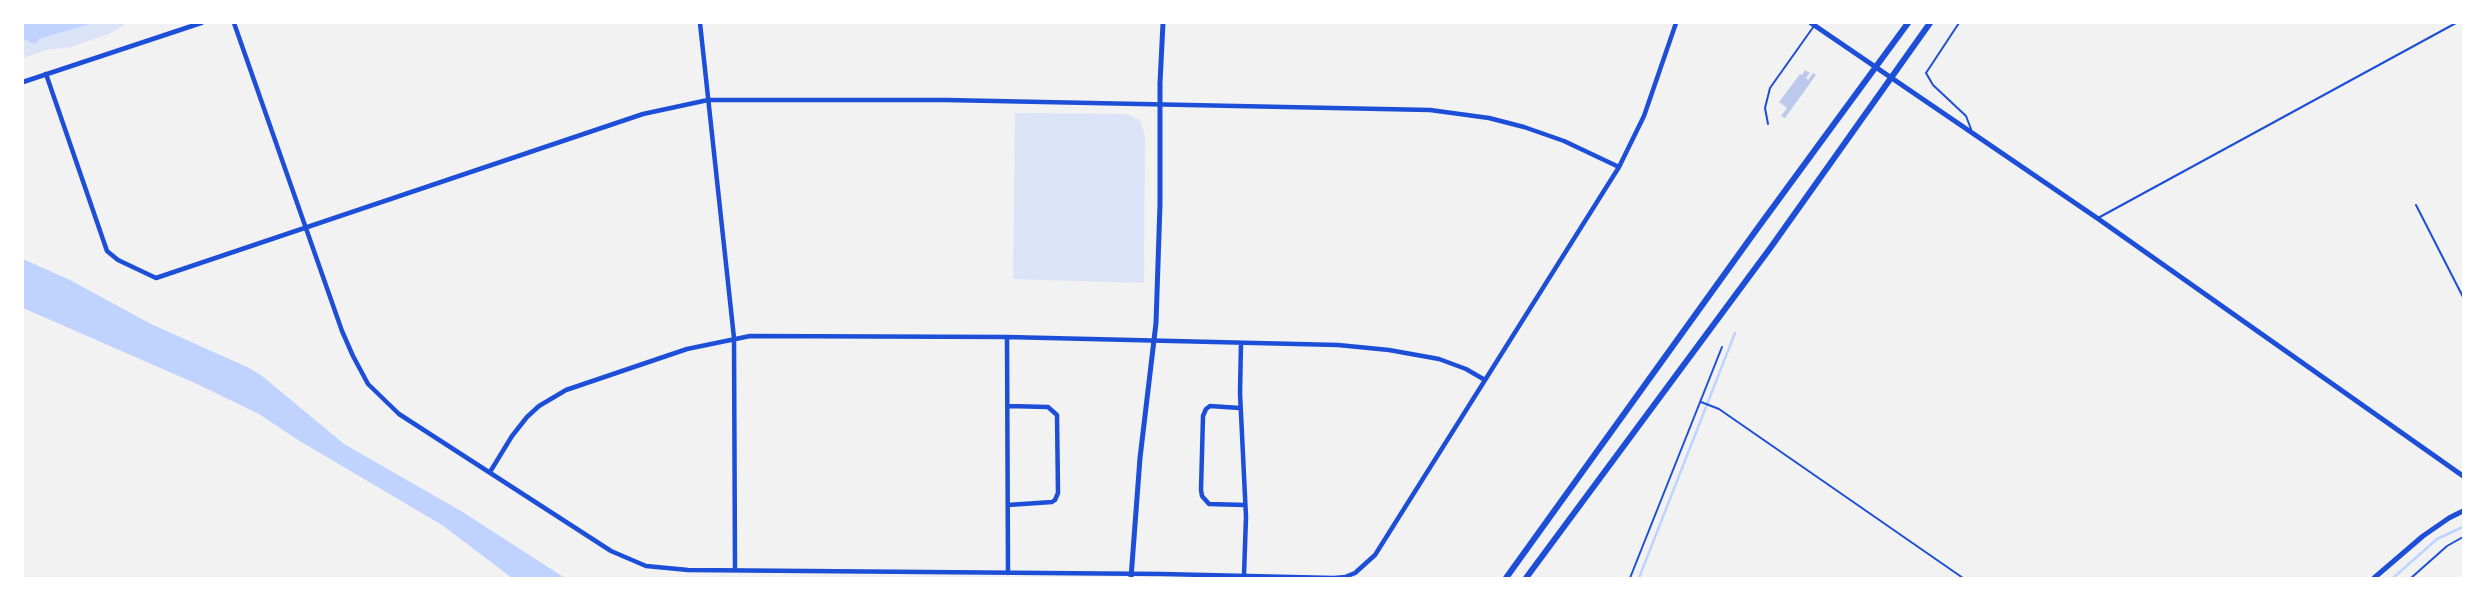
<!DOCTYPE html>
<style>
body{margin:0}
#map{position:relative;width:2486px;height:601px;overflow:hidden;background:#f2f2f2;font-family:"Fira Sans Condensed",sans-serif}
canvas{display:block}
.frame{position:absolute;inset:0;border:24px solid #fff;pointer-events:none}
</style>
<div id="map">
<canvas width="2486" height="601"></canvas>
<div class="frame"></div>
</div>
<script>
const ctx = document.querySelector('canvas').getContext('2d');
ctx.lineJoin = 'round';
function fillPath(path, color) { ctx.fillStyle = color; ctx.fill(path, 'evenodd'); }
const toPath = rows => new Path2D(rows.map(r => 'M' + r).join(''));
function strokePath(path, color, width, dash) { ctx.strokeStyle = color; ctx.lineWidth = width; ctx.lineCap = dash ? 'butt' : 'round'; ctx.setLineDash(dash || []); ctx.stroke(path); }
const green = toPath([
 [93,23,127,23,109,34,71,47,46,50,23,58,23,41,26,40,33,44,39,39],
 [1015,113,1126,114,1140,120,1145,136,1144,283,1013,279]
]);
const water = toPath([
 [23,23,93,23,39,39,37,43,33,44,26,40,23,41],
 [23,259,70,280,151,324,247,367,261,375,344,444,461,511,565,578,512,578,442,525,298,440,259,414,197,384,23,308]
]);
const stream = toPath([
 [1639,578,1735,333],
 [2393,578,2437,539,2463,527]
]);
const building = toPath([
 [1805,70,1810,73,1806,78,1808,80,1813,73,1816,75,1785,118,1781,116,1787,108,1779,102,1800,74,1802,75]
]);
const service = toPath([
 [1959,23,1926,73,1933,85,1966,116,1971,129],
 [1768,124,1765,108,1770,88,1814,26],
 [2416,205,2463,297],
 [2098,218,2456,23],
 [1701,402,1719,409,1963,578],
 [1630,578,1722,347],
 [2411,578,2447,546,2463,537]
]);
const minor = toPath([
 [234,23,342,331,353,356,368,384,399,414,611,551,646,566,688,570,1162,574,1334,578,1345,577,1355,573,1375,555,1619,167,1644,116,1676,23],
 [700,23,734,338,735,570],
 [46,74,107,251,118,260,156,278,643,114,708,100,946,100,1430,110,1489,118,1524,127,1564,141,1619,167],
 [1007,337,1008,573],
 [1241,343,1240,393,1246,517,1244,575],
 [1240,408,1210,406,1206,409,1203,416,1201,490,1202,496,1209,504,1245,505],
 [490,472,512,436,527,417,539,406,566,390,687,349,750,336,1007,337,1338,345,1389,350,1439,359,1466,369,1485,380],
 [1008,505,1052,502,1055,500,1058,493,1057,415,1048,407,1008,406]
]);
const tertiary = toPath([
 [1811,23,2097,218,2463,476],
 [23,82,201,23],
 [1131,578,1140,458,1156,323,1160,204,1160,83,1163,23],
 [2374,578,2423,536,2449,518,2463,511]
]);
const secondary = toPath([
 [1506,578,1757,229,1908,23],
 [1526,578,1771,247,1930,23]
]);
fillPath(green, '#dbe4f7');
fillPath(water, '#bfd3fe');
strokePath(stream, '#bfd3fe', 2.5);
fillPath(building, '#bdc9ec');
strokePath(service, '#1d4ed8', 2);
strokePath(minor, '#1d4ed8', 4.5);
strokePath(tertiary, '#1d4ed8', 5);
strokePath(secondary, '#1d4ed8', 6);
</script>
